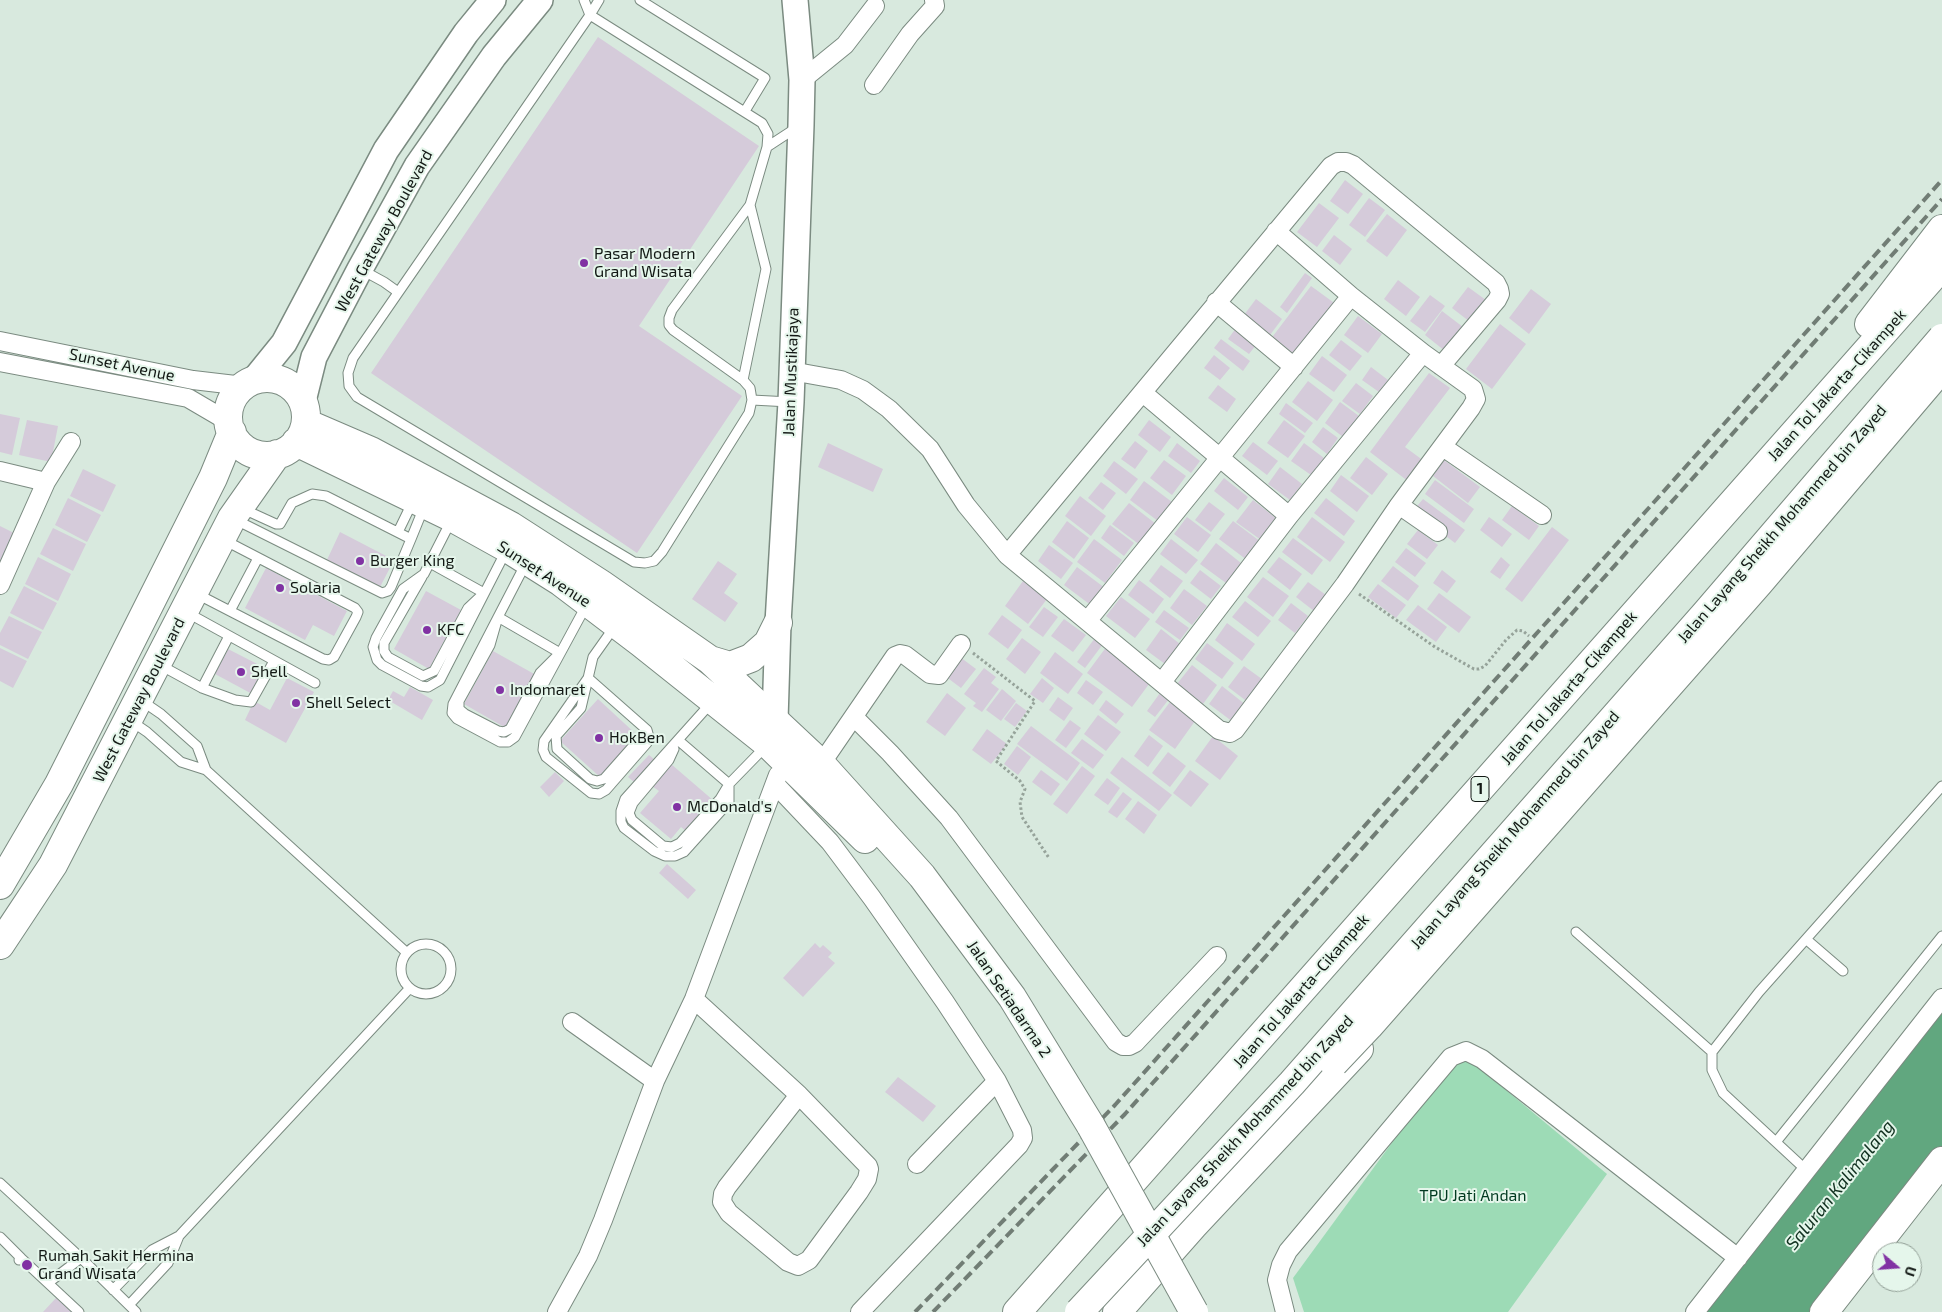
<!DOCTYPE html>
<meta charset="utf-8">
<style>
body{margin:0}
#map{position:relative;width:1942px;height:1312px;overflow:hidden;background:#d8e9de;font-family:"Exo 2",sans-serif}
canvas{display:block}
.north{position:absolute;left:1872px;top:1242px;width:50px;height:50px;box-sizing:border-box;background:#e5f6eb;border:1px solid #919e95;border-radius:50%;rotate:108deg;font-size:14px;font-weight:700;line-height:20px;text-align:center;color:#131915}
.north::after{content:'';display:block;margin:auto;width:18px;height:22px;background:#8132a3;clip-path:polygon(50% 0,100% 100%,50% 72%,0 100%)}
</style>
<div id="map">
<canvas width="1942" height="1312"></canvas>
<div class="north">U</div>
</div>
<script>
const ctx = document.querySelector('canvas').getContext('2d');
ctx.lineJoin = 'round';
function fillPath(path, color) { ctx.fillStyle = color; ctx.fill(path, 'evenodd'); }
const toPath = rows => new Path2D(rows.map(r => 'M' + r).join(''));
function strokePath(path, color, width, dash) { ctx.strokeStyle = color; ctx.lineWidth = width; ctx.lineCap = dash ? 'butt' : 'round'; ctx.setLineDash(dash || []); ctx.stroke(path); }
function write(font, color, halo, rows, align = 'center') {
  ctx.font = font + ' "Exo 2",sans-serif'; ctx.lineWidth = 4; ctx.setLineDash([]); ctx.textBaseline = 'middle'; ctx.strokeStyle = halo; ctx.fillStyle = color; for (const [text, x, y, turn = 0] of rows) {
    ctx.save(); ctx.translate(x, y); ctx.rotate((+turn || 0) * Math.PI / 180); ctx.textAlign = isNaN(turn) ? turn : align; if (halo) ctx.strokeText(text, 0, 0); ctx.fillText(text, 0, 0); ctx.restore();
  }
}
const green = toPath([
 [1459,1051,1607,1174,1508,1312,1304,1312,1293,1278]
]);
const water = toPath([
 [1942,1011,1942,1147,1812,1312,1702,1312]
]);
const building = toPath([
 [598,37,759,146,639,326,742,396,637,553,371,373],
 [1345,180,1363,194,1348,214,1330,201],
 [1369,198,1385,210,1365,237,1349,225],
 [1319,203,1339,218,1317,247,1297,232],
 [1387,214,1407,230,1387,257,1366,241],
 [1334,235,1352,249,1340,265,1322,251],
 [1305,273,1312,278,1287,313,1280,307],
 [1398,280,1420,297,1406,316,1384,299],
 [1311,286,1337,305,1296,360,1270,340],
 [1468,287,1490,303,1474,325,1452,308],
 [1531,289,1551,304,1529,334,1509,318],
 [1430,295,1445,306,1425,332,1410,321],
 [1256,299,1282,319,1270,335,1244,315],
 [1442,311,1463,327,1445,351,1425,335],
 [1358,316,1382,334,1368,353,1344,335],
 [1239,324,1260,340,1249,354,1228,339],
 [1500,324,1526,344,1492,389,1466,369],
 [1221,339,1250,361,1243,371,1214,348],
 [1341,340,1362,356,1350,371,1329,355],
 [1214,355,1230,368,1220,380,1204,368],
 [1322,356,1347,375,1334,392,1309,374],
 [1371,367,1388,380,1379,392,1362,380],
 [1429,373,1450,388,1405,447,1424,461,1409,482,1370,452],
 [1308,381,1333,400,1317,421,1292,402],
 [1356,383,1373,396,1360,414,1342,401],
 [1218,385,1236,399,1227,412,1208,398],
 [1340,402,1359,416,1343,437,1325,423],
 [1286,403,1313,423,1305,433,1279,414],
 [0,414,20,418,12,455,0,452],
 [27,420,58,426,51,462,19,455],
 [1149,420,1171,437,1160,452,1138,435],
 [1284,420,1305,436,1288,458,1267,443],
 [1323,427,1338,438,1327,454,1312,442],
 [1135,441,1148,451,1135,469,1121,459],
 [1253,442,1278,461,1267,475,1242,456],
 [828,443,883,469,873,492,818,467],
 [1177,443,1200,461,1191,473,1168,456],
 [1304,443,1324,458,1311,475,1291,461],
 [1366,457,1388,474,1372,495,1350,478],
 [1164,460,1186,476,1172,495,1150,478],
 [1444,460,1480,487,1468,503,1433,476],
 [1114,461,1138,479,1126,494,1103,476],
 [1280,467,1302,484,1290,500,1268,484],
 [83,469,116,485,103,512,70,496],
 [1341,475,1369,496,1357,512,1330,491],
 [1224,478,1248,497,1238,510,1214,491],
 [1435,480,1474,509,1464,523,1425,494],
 [1144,481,1172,502,1158,521,1130,500],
 [1101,482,1116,493,1103,510,1088,498],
 [1080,496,1106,516,1091,536,1065,516],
 [68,498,101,515,87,542,55,525],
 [1326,498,1355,521,1344,536,1314,513],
 [1423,499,1465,530,1455,543,1413,511],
 [1253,500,1277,519,1261,540,1236,522],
 [1209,502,1225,514,1211,532,1195,520],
 [1129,503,1156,524,1140,545,1112,524],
 [1512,506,1539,526,1529,540,1502,520],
 [1187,517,1211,535,1198,552,1174,534],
 [1312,517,1345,542,1330,562,1297,537],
 [1489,517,1512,534,1502,547,1480,530],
 [1067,521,1089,538,1074,559,1052,542],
 [1233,521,1261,542,1247,560,1219,539],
 [1110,525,1134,543,1124,556,1101,538],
 [0,526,16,534,0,567],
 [1552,527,1569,540,1522,602,1505,589],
 [53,528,86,544,73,571,40,554],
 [1418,530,1438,545,1427,559,1407,544],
 [340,532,394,560,379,589,326,562],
 [1293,538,1323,560,1312,575,1282,552],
 [1094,539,1122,560,1105,583,1077,562],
 [1171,539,1198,560,1186,574,1160,554],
 [1216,543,1241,563,1226,583,1200,564],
 [1049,545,1073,563,1061,579,1038,561],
 [1406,548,1426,563,1415,577,1395,562],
 [38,557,71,574,58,601,25,584],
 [1279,557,1302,574,1290,590,1267,572],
 [1501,557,1510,565,1500,579,1490,572],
 [718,561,737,574,724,593,738,603,725,622,692,599],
 [1161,565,1183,581,1170,598,1149,581],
 [1393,566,1419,586,1408,601,1381,581],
 [1077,567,1105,588,1092,606,1064,585],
 [266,568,347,611,334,636,313,625,305,640,245,608],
 [1200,570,1221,586,1211,599,1190,583],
 [1442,570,1456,581,1447,593,1433,583],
 [1263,577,1289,596,1273,617,1247,597],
 [1139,580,1164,599,1153,614,1128,595],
 [1023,581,1047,599,1028,624,1005,606],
 [1308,582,1326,595,1314,611,1296,597],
 [1378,584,1406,605,1396,618,1368,597],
 [24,586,57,603,43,630,10,613],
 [1184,589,1207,606,1192,625,1170,608],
 [426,591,461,610,429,669,394,649],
 [1439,593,1471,617,1459,633,1427,609],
 [1121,597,1150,619,1135,638,1106,616],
 [1245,601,1271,621,1258,637,1232,617],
 [1291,603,1308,616,1295,633,1278,620],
 [1418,605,1447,627,1436,642,1406,620],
 [1044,607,1058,617,1043,637,1029,627],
 [1164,610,1189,628,1180,640,1155,622],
 [1002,615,1022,630,1008,649,988,634],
 [9,616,42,632,28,659,0,645,0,633],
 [1064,619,1086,635,1073,652,1051,636],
 [1227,623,1255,644,1242,661,1215,640],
 [1161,629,1180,644,1165,664,1146,650],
 [1022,638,1041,652,1025,674,1006,659],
 [1095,638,1103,644,1085,668,1077,662],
 [1207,643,1234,663,1222,679,1195,659],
 [1107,646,1152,680,1132,707,1087,673],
 [0,648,27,661,13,688,0,681],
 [228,649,267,669,254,695,215,674],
 [493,651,536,675,506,728,464,704],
 [1055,652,1083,674,1068,694,1040,673],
 [960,657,976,669,961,688,945,676],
 [1192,665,1217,685,1203,704,1177,684],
 [1244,666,1266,682,1249,703,1228,687],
 [984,668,996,677,991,683,999,689,982,712,973,706,976,703,964,694],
 [287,678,314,692,286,743,245,720,254,701,270,710],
 [1042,678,1054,688,1043,703,1030,694],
 [1086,680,1103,692,1093,705,1077,693],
 [1222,686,1246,705,1233,722,1209,704],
 [410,687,433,700,422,720,388,700,393,691,404,697],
 [1002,689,1016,701,1001,721,986,710],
 [947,693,966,708,945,736,926,722],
 [1160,693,1169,699,1155,717,1147,711],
 [1058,697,1073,708,1064,721,1049,710],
 [598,699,637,735,600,777,560,741],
 [1106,700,1124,714,1116,724,1099,710],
 [1170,702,1195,721,1175,749,1149,730],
 [1016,703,1027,711,1015,727,1004,719],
 [1098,715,1121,732,1106,751,1084,734],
 [1070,720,1081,728,1066,748,1055,740],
 [1031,726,1080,763,1067,781,1017,744],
 [987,729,1007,744,991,764,972,750],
 [1149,735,1163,746,1148,767,1134,756],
 [1213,736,1238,756,1220,780,1195,761],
 [1082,739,1104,755,1093,769,1071,753],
 [1017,746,1031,757,1018,775,1004,764],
 [1168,752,1186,766,1170,787,1152,773],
 [649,755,655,760,634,782,628,777],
 [1122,757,1172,795,1159,811,1110,773],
 [671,764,714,801,687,832,681,827,671,839,640,813,659,791,652,786],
 [1082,766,1095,776,1067,814,1053,804],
 [1041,770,1060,784,1051,796,1032,782],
 [1190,770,1209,784,1191,807,1173,793],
 [555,772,564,781,549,797,540,787],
 [1107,778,1120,788,1108,805,1094,795],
 [1123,792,1132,799,1117,818,1108,812],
 [1138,801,1157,815,1144,834,1125,819],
 [667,864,696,890,688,899,659,873],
 [815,943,820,948,823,945,832,953,828,957,835,963,803,997,783,978],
 [898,1077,936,1106,923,1122,885,1092],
 [56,1298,72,1312,43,1312]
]);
const path = toPath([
 [1359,594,1435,647,1474,669,1479,669,1485,666,1506,640,1517,630,1523,631,1529,636],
 [973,653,1035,701,996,761,1020,781,1025,789,1020,802,1022,817,1049,858]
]);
const service = toPath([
 [584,0,590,15,762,123,768,134,767,147,750,205,672,310,669,318,669,325,673,330,743,380,750,388,752,400,749,413,662,552,654,561,645,563,634,562,357,397,349,386,348,373,353,358,590,15,599,0],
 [640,0,765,78,745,111],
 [767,147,796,128],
 [362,270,384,282,398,292],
 [743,380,766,269,750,205],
 [752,400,790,402],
 [241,508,276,524,280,524,292,503,312,494,326,496,411,539,424,507],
 [234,519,382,593,388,591,391,587,411,539],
 [451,521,424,574,403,589,376,638,373,647,377,660,382,665,421,686,428,687,440,680,506,551],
 [398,532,413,501],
 [526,563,453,704,452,713,457,719,500,742,508,742,515,737,587,604],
 [422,577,384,643,384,651,388,657,423,676,434,671,468,608,484,593,430,563],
 [197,594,323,659,329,660,334,657,356,617,358,612,355,608,224,540],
 [230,611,258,558],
 [186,612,315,683],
 [498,617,560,653,540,673,510,729,504,732,498,731,465,714,459,709,459,701,490,645,498,617],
 [615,626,593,657,581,708,556,736,557,749,590,779,597,781,604,779,635,744,649,737],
 [160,665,202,688,235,700,251,702,274,661],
 [588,678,647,730,649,737,647,743,606,790,599,794,591,793,546,757,543,750,544,741,588,678],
 [202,688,229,636],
 [142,701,161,714,197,746,206,770],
 [711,703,625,799,621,811,621,822,624,828,654,851,665,856,675,856,684,852,729,802,729,784],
 [131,721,147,732,181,762,206,770,406,952],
 [678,740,729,784],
 [674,749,669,760,633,803,629,813,632,820,663,846,672,847,680,843,720,799,729,784,766,746],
 [1576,932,1712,1052],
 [1807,940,1843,971],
 '401 969a25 25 0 1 1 50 0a25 25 0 1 1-50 0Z',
 [1776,1142,1942,936],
 [1806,1170,1723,1093,1712,1070,1712,1052,1759,992,1942,786],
 [0,1183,81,1258,136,1312],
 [0,1237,21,1258,19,1260],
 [21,1258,79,1312],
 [48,1283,81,1258],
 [113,1290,152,1250,179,1236,409,989],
 [129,1305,168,1263,179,1236]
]);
const minor = toPath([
 [802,80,845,45,875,6],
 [874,85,910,34,935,6,934,0],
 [1216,302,1294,367],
 [0,341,193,380,244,386],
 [0,362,188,398,229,422],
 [791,371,841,380,863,390,889,409,930,449,966,505,1007,555,1331,166,1338,162,1346,162,1353,165,1496,283,1499,289,1500,294,1497,300,1441,366],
 [1143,393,1289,516],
 [1443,447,1542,515],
 [0,471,46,482],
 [1399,505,1438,532],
 [1007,555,1219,730,1230,733,1235,730,1345,584,1399,505,1471,408,1476,399,1473,389,1423,353],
 [0,585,46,482,71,442],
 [1088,620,1351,296],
 [1162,682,1289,516,1423,353,1351,296,1276,231],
 [854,717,890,753,949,818,1116,1042,1123,1046,1129,1046,1135,1043,1217,956],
 [821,764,895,656,900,654,905,655,930,674,939,675,961,644],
 [775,784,830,842,872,898,945,1002,997,1081,1022,1130,1023,1138,1019,1145,860,1312],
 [694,999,799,1095,868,1166,869,1169,867,1179,859,1192,809,1260,798,1266,788,1262,729,1213,722,1202,723,1194,727,1187,799,1095],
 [572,1022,655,1081],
 [917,1164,997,1081],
 [557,1312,588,1256,603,1220,655,1081,694,999,778,775],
 [1285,1312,1277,1280,1281,1265,1288,1251,1451,1057,1466,1051,1482,1059,1738,1258],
 [1695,1312,1942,998]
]);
const secondary = toPath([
 [254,380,284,343,386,150,466,33,493,0],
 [303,401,314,357,360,269,417,166,494,56,540,0],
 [770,736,775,720,778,623,791,402,801,125,802,80,795,0]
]);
const primary = toPath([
 '228 417a39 39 0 1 1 78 0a39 39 0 1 1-78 0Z',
 [306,423,371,451,511,526,601,584,710,660,821,764,922,876,1012,997,1091,1126],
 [296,442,453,518,507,548,561,582,640,642,768,744,865,839],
 [710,660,730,666,751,658,768,643,778,623],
 [0,885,59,784,103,697,213,478,232,432],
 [0,945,53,865,232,518,277,454],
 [1824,1312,1942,1161]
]);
const motorway = toPath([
 [1869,324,1942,229],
 [1017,1312,1942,266],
 [1117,1312,1193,1226,1359,1049]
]);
const rail = toPath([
 [915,1312,1115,1105,1942,180],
 [933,1312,1125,1114,1942,199]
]);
const primaryBridge = toPath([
 [1091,1126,1194,1312]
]);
const motorwayBridge = toPath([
 [1334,1063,1369,1026,1759,583,1942,368],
 [1079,1312,1292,1083,1706,613,1942,338]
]);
const markers = [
 [584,263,5,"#8132a3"],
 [360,561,5,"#8132a3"],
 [280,588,5,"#8132a3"],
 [427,630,5,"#8132a3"],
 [241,672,5,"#8132a3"],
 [500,690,5,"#8132a3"],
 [296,703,5,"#8132a3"],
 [599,738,5,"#8132a3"],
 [677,807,5,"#8132a3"],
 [27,1265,6,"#8132a3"]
];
const shields = [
 [1480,789,18]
];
const shieldNames = [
 ["1",1480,789]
];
const streetNames = [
 ["West Gateway Boulevard",384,231,-61],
 ["Sunset Avenue",122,365,12],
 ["Jalan Mustikajaya",791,372,-88],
 ["Jalan Tol Jakarta–Cikampek",1837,385,-48],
 ["Jalan Layang Sheikh Mohammed bin Zayed",1782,524,-49],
 ["Sunset Avenue",544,574,33],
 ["Jalan Tol Jakarta–Cikampek",1569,688,-49],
 ["West Gateway Boulevard",139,700,-63],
 ["Jalan Layang Sheikh Mohammed bin Zayed",1515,830,-49],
 ["Jalan Tol Jakarta–Cikampek",1301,991,-49],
 ["Jalan Setiadarma 2",1009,999,56],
 ["Jalan Layang Sheikh Mohammed bin Zayed",1245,1131,-47]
];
const poiNames = [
 ["Pasar Modern",594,254],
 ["Grand Wisata",594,272],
 ["Burger King",370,561],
 ["Solaria",290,588],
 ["KFC",437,630],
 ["Shell",251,672],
 ["Indomaret",510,690],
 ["Shell Select",306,703],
 ["HokBen",609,738],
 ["McDonald's",687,807],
 ["Rumah Sakit Hermina",38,1256],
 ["Grand Wisata",38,1274]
];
const parkNames = [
 ["TPU Jati Andan",1473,1196]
];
const waterNames = [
 ["Saluran Kalimalang",1840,1185,-51]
];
fillPath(green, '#9ddbb6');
fillPath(water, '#61a77f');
fillPath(building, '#d5cbda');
strokePath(service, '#7b8b81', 11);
strokePath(minor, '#7b8b81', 20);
strokePath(secondary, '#7b8b81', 28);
strokePath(primary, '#7b8b81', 30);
strokePath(motorway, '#7b8b81', 30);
strokePath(path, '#96a39a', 3, [2.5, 2.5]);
strokePath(service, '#fff', 9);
strokePath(minor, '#fff', 18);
strokePath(secondary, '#fff', 25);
strokePath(primary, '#fff', 28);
strokePath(motorway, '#fff', 28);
strokePath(rail, '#717d75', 4, [10, 5]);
strokePath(primaryBridge, '#7b8b81', 30, []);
strokePath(motorwayBridge, '#7b8b81', 30, []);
strokePath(primaryBridge, '#fff', 28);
strokePath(motorwayBridge, '#fff', 28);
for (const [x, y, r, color] of markers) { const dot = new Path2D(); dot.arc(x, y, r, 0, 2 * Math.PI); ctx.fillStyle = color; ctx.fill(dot); strokePath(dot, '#e5f6eb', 2); }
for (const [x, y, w] of shields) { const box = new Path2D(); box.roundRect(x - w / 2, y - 12.5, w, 25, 4); ctx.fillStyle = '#e5f6eb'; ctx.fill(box); strokePath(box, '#131915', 1); }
write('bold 15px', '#131915', null, shieldNames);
write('16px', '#131915', '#e5f6eb', streetNames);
write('16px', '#131915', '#e5f6eb', poiNames, 'left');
write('16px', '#003a20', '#e5f6eb', parkNames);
write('italic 18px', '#113120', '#e5f6eb', waterNames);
</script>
